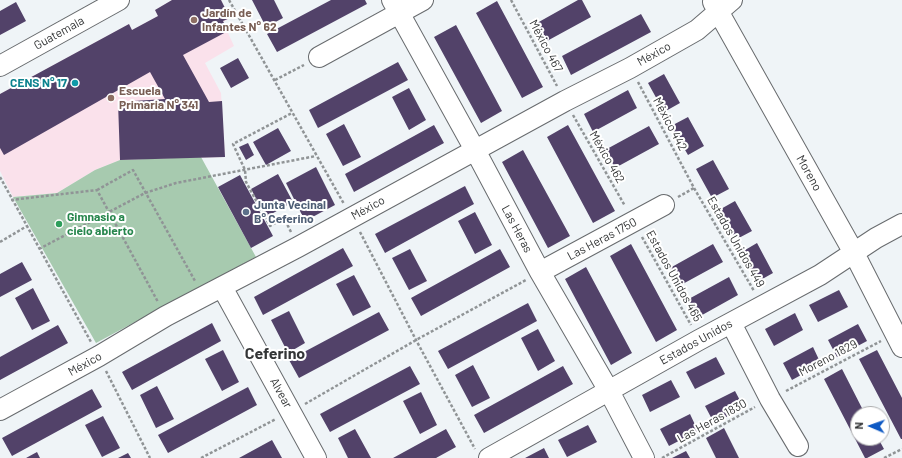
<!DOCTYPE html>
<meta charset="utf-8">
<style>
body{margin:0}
#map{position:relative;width:902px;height:458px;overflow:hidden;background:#eff4f7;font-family:Barlow,sans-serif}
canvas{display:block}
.north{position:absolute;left:850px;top:406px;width:40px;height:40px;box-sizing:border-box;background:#fff;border:1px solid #adaeaf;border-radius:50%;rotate:272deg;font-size:11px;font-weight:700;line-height:16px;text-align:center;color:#333536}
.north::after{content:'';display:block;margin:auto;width:14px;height:18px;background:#0e59c3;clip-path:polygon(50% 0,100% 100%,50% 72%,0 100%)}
</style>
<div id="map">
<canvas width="902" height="458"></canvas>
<div class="north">N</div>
</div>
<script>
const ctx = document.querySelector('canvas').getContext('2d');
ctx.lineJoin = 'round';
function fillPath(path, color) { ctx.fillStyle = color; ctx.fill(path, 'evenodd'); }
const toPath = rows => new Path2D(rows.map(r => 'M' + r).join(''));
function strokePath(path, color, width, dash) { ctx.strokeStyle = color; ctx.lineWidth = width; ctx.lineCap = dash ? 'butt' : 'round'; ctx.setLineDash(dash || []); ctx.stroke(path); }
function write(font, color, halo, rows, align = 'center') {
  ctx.font = font + ' Barlow,sans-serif'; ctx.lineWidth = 4; ctx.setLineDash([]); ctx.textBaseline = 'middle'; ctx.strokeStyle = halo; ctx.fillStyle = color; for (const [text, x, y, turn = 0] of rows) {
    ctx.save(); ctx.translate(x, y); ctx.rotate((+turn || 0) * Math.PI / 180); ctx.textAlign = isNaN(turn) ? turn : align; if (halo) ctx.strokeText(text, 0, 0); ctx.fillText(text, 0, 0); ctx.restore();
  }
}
const education = toPath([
 [172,0,221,0,230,18,223,22,234,46,205,63,221,93,225,157,120,160,95,170,57,193,13,197,0,171,0,94,129,24,132,30,158,16,155,10]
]);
const green = toPath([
 [201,157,256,257,96,343,13,197,57,193,95,170,120,160]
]);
const building = toPath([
 [172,0,221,0,230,18,223,21,228,31,183,55,209,102,222,101,225,157,120,160,118,102,165,99,150,72,4,155,0,148,0,94,129,24,132,30,158,16,155,10],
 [252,0,274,0,283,18,266,27],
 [331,0,365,0,367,4,277,52,267,34],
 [578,0,582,0,591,17,547,41,537,23],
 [497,1,543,87,522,98,476,13],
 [16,2,26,21,0,35,0,11],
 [641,14,651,32,571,75,562,56],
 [456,25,502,111,481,123,434,37],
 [238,58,249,78,231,88,220,68],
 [398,62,408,80,318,128,309,110],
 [664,74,680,103,664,112,648,83],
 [409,88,426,120,409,130,392,97],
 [628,90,637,108,593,132,584,114],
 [688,117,704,146,688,155,671,126],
 [344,124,361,157,343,166,326,134],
 [434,125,444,143,354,192,345,174],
 [568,125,615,211,593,223,547,137],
 [649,126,659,144,615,168,605,150],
 [278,128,291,151,266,165,253,142],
 [248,143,254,155,246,160,239,147],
 [523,150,570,236,548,248,502,162],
 [713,160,729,189,712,198,696,169],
 [316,167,335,205,305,221,286,183],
 [278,174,293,202,266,217,251,189],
 [240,175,273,236,251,248,218,187],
 [465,186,474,204,385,253,375,234],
 [735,201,752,231,735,240,719,210],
 [475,212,492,245,475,254,458,221],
 [757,243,773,273,757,282,740,253],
 [631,244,677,330,656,342,610,256],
 [713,244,723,262,679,286,670,268],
 [343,248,353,266,263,315,254,297],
 [410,249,427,281,409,290,392,258],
 [500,249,510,267,421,316,411,298],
 [22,262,32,280,0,297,0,274],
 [586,267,632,353,611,365,565,279],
 [354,275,371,307,353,316,336,284],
 [729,277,738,295,695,319,685,301],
 [33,288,50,321,32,330,15,298],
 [839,290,848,307,818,322,809,305],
 [528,303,537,321,448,369,438,351],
 [289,311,305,343,288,353,271,320],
 [379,312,389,330,299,378,289,360],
 [795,313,803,330,774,346,765,329],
 [212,323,221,341,132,390,122,372],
 [858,324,867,341,837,357,828,340],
 [58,325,68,343,0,380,0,357],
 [538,329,555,361,538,371,521,338],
 [813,347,821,364,792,380,783,363],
 [223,350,239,382,222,391,205,359],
 [877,350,902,398,902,439,901,439,859,359],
 [716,357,725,374,695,389,686,372],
 [473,365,490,398,472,407,455,375],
 [410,366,420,384,330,432,320,414],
 [563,366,573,384,484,433,474,415],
 [842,369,865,414,858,414,858,438,878,438,884,449,867,458,865,458,824,379],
 [671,380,680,397,650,412,642,395],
 [157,386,174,419,156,428,140,395],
 [248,387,257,405,168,453,158,435],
 [92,389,102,407,12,456,2,438],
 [735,391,744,408,714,423,705,406],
 [421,392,437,425,420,434,403,401],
 [690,414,698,431,669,446,660,429],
 [103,416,120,448,102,457,85,425],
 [588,425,597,442,567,457,558,440],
 [724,428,739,458,716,458,706,438],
 [355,429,371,458,348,458,338,438],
 [446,429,456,447,436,458,393,458],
 [272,440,282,458,239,458],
 [544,448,549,458,525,458],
 [686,451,690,458,672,458],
 [37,452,40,458,26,458],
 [128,453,131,458,118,458]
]);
const path = toPath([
 [229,0,344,204],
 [511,0,557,86],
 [275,80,304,65],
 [638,82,694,188,754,291],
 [573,115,625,206],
 [0,177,91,342],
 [97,190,133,170,195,281],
 [678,197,694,188],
 [11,200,97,190,158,302],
 [291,232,284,218,270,226,246,182,245,170,233,144,292,113],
 [360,232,416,340,475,449],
 [642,237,691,325],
 [0,242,27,226],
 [39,249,145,193,176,183,316,156],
 [106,371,150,458],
 [786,391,881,341],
 [305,404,416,340,526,280],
 [201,458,276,419],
 [662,458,755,407],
 [884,458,902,449]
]);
const minor = toPath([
 [392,0,475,150,540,272,609,391,644,458],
 [713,2,854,253,902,347],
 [319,57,423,0],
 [0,66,119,0],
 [540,272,664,205],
 [222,287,316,458],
 [731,323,770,399,798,446],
 [0,410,99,356,166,316,298,247,565,101,630,68,697,30,732,0],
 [489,458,699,340,820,275,876,238,902,224]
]);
const markers = [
 [194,20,4,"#8d6e63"],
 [75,83,4,"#0f9aa8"],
 [111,98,4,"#8d6e63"],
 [246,212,4,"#5c6f8a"],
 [59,224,4,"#2e9e5b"]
];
const educationNames = [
 ["Jardín de",202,13],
 ["Infantes N° 62",202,27],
 ["Escuela",119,91],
 ["Primaria N° 341",119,105]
];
const streetNames = [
 ["Guatemala",59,33,-29],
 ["México 467",546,46,62],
 ["México",654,54,-29],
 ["México 442",670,124,62],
 ["México 462",607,157,60],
 ["Moreno",809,173,61],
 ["México",368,208,-29],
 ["Las Heras",517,229,62],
 ["Las Heras 1750",602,239,-28],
 ["Estados Unidos 449",736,242,60],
 ["Estados Unidos 465",674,276,61],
 ["Estados Unidos",696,342,-29],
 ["Moreno 1829",828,358,-28],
 ["México",85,364,-29],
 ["Alvear",281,393,61],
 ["Las Heras 1830",712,421,-29]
];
const cultureNames = [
 ["CENS N° 17",67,83]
];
const serviceNames = [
 ["Junta Vecinal",254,205],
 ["B° Ceferino",254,219]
];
const leisureNames = [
 ["Gimnasio a",67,217],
 ["cielo abierto",67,231]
];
const districtNames = [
 ["Ceferino",275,354]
];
fillPath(education, '#fae1eb');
fillPath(green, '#a7caaf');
fillPath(building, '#524269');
strokePath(minor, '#686b6e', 22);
strokePath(path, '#909496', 2.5, [3, 2]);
strokePath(minor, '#fff', 20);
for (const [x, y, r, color] of markers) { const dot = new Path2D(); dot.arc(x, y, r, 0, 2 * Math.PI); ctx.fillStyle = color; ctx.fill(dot); strokePath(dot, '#fff', 1.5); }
write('bold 12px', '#785e54', '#fff', educationNames, 'left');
write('12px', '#333536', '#fff', streetNames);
write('bold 12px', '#0d838f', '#fff', cultureNames, 'right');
write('bold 12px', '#4e5e75', '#fff', serviceNames, 'left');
write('bold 12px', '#27864d', '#fff', leisureNames, 'left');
write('bold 16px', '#333536', '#fff', districtNames);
</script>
